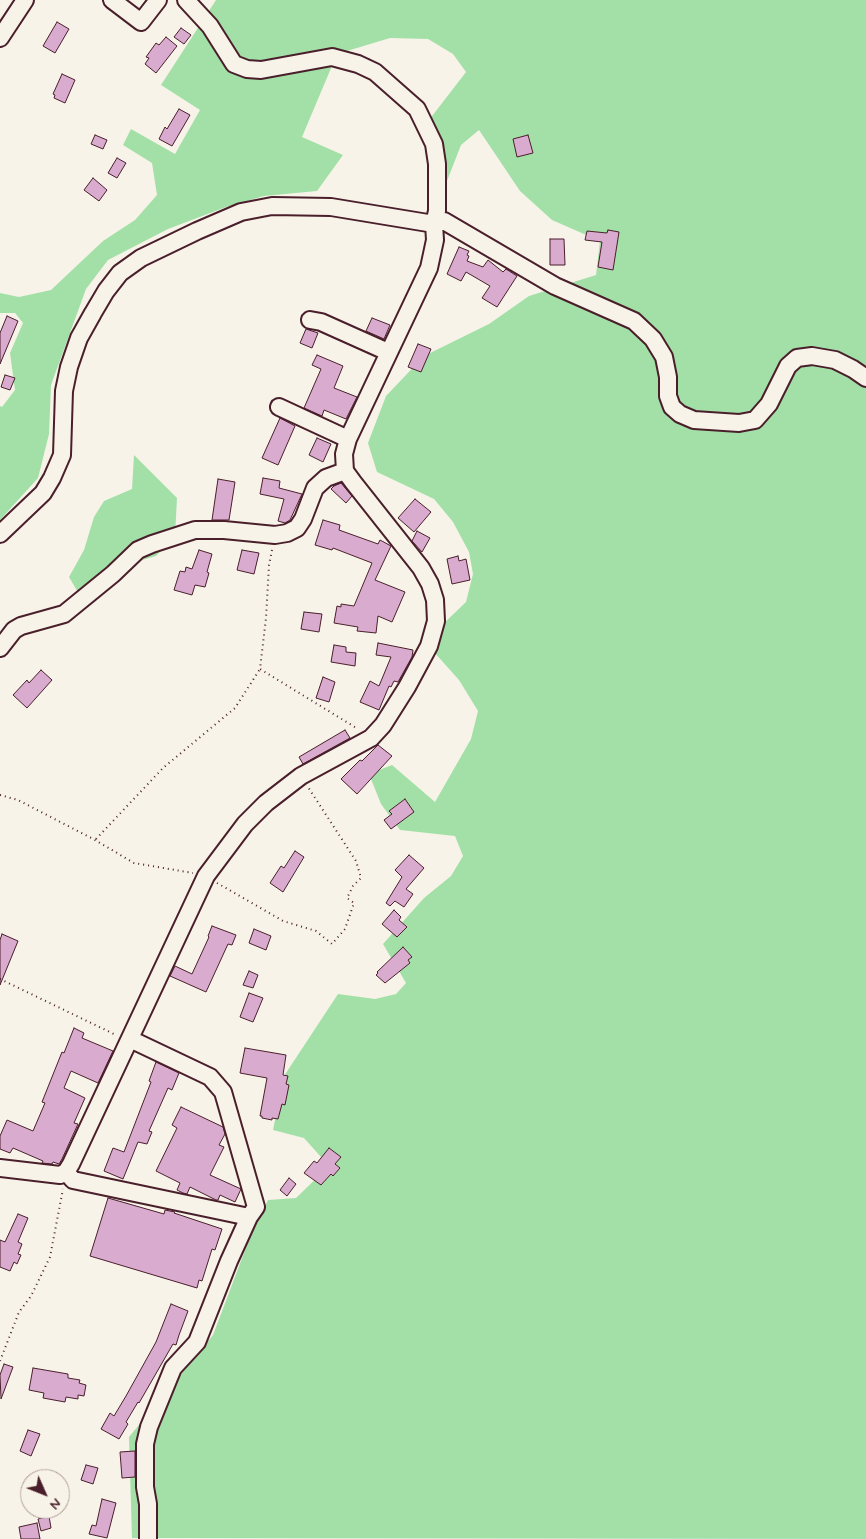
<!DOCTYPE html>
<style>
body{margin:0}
#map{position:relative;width:866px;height:1539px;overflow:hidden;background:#f7f3e8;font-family:Mynerve,sans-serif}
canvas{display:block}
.north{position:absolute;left:20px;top:1469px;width:50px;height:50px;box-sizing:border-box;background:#f7f3e8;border:1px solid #b29e9c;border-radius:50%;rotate:134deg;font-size:14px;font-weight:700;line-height:20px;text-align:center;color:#4a1f2b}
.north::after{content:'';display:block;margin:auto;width:18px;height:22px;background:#4a1f2b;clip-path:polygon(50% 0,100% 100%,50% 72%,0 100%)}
</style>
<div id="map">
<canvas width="866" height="1539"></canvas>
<div class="north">N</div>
</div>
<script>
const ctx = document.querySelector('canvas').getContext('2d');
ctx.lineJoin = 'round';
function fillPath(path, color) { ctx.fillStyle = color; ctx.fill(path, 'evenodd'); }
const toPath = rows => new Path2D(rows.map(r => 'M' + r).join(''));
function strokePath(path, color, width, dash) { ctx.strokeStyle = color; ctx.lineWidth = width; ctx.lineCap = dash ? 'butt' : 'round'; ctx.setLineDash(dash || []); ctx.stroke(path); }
const green = toPath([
 [216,0,866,0,866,1539,132,1538,129,1437,213,1335,250,1237,268,1200,296,1198,329,1166,304,1138,273,1130,284,1076,338,994,375,999,396,994,406,983,383,944,424,898,451,876,463,856,455,836,400,830,381,804,369,774,392,765,435,802,471,739,478,711,459,680,434,652,441,626,466,602,473,574,469,552,453,522,434,499,377,472,368,443,386,396,424,356,489,324,529,296,596,275,600,241,552,220,520,191,479,130,461,145,445,186,441,146,429,120,466,72,453,54,428,39,390,38,337,54,302,137,343,155,317,191,264,196,226,207,168,229,108,260,86,289,51,385,49,434,38,478,0,520,0,406,2,407,15,390,10,353,23,323,15,313,0,313,0,293,19,297,51,290,103,241,135,220,157,195,152,163,123,145,131,129,175,154,200,110,161,85],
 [134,455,177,498,175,536,156,556,131,563,79,594,69,577,84,550,94,517,104,501,132,489]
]);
const building = toPath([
 [57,22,69,29,55,53,43,46,57,22],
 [181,28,191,35,184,44,174,37,181,28],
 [166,37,177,46,156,73,145,64,149,58,146,57,156,43,159,45,166,37],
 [62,74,75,80,65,103,54,98,55,95,53,94,62,74],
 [179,109,190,115,172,146,159,139,165,127,167,129,179,109],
 [95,135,107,140,103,149,91,144,95,135],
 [528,135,533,153,517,157,513,139,528,135],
 [117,158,126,163,117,178,108,173,117,158],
 [93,178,107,190,99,201,84,190,93,178],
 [608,230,619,232,613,270,598,267,602,242,585,240,587,231,607,233,608,230],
 [550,239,564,239,565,265,550,265,550,239],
 [459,247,469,251,467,255,469,256,467,261,483,267,488,260,503,272,506,269,517,276,497,307,482,298,490,286,466,272,461,281,447,274,459,247],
 [7,316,18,321,0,364,0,333,7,316],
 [372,318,390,325,384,339,366,331,372,318],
 [306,329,318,333,312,348,300,343,306,329],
 [418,344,431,349,421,372,408,367,418,344],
 [317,355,343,366,334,388,357,397,346,419,324,410,322,416,304,408,321,369,312,365,317,355],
 [5,375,15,378,10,390,1,387,5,375],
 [280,418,295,426,278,465,262,458,280,418],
 [317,438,331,444,323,462,309,455,317,438],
 [263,478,280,481,279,488,302,494,290,520,285,523,278,521,284,499,260,494,263,478],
 [218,479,235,482,229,520,212,520,218,479],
 [341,483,352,496,346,503,331,489,334,486,341,483],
 [415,499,431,512,414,532,398,518,415,499],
 [323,520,340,525,339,530,378,544,380,540,391,546,375,580,405,592,392,622,378,616,376,633,357,631,358,627,334,623,337,606,341,607,341,604,354,606,372,563,333,548,332,550,315,545,323,520],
 [417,531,430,538,422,552,412,541,417,531],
 [199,550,212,554,207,572,209,573,205,587,195,585,192,595,174,590,180,571,185,572,186,567,192,569,199,550],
 [242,550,259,553,254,574,237,570,242,550],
 [458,556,459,561,466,559,470,580,452,584,447,559,458,556],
 [304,612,322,614,319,632,301,629,304,612],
 [378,643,413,650,412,657,398,682,394,681,391,687,389,686,379,710,360,702,370,681,379,686,391,657,376,655,378,643],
 [334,645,346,647,346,652,356,653,355,666,331,662,334,645],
 [41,670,52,680,27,708,13,695,27,680,29,683,41,670],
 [323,677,335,682,329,702,316,698,323,677],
 [345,730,350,738,303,764,299,757,345,730],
 [378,745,392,756,357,794,341,779,360,760,362,761,378,745],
 [405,799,414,812,391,829,384,820,392,814,389,811,405,799],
 [295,851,304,857,283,892,270,883,281,866,284,868,295,851],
 [409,855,424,868,406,889,413,894,404,907,395,901,390,906,386,903,402,877,395,870,409,855],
 [394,910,401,917,399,920,407,927,397,937,382,924,394,910],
 [212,926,236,935,232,945,228,944,206,992,170,976,175,966,192,974,209,937,208,936,212,926],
 [254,929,271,936,266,950,249,943,254,929],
 [2,934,18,941,0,985,0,940,2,934],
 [403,947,412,957,408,960,410,963,385,983,376,975,378,973,377,972,403,947],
 [249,971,258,975,253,988,243,985,249,971],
 [249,993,263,998,253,1022,240,1017,249,993],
 [74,1028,84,1033,82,1038,113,1051,98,1083,71,1071,64,1088,85,1098,74,1123,78,1124,62,1159,59,1164,53,1162,52,1164,42,1163,43,1161,13,1148,10,1153,0,1149,0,1136,7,1120,33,1131,45,1103,42,1102,62,1052,64,1053,74,1028],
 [245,1048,286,1055,283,1075,288,1076,286,1084,289,1085,285,1105,282,1104,278,1119,272,1118,272,1120,262,1118,262,1116,260,1116,267,1078,240,1073,245,1048],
 [156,1062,179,1073,172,1090,168,1088,149,1131,152,1132,147,1144,138,1142,123,1179,104,1171,113,1148,124,1152,151,1082,149,1081,156,1062],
 [181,1107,223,1127,225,1134,219,1145,224,1147,210,1175,241,1189,235,1202,220,1195,218,1200,216,1200,190,1187,187,1194,183,1193,177,1190,180,1183,156,1171,177,1128,172,1125,181,1107],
 [329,1148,341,1157,335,1164,340,1168,333,1176,331,1174,321,1185,304,1173,314,1161,317,1163,329,1148],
 [289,1178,296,1184,287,1196,280,1190,289,1178],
 [108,1198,164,1214,165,1210,175,1212,174,1213,222,1229,215,1250,212,1249,202,1281,199,1280,197,1288,90,1256,108,1198],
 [18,1214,28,1218,18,1242,22,1244,18,1254,21,1255,17,1264,14,1262,10,1271,0,1267,0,1240,5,1242,18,1214],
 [171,1304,188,1311,179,1335,176,1345,173,1344,139,1403,138,1402,126,1422,128,1424,119,1439,101,1429,110,1413,114,1416,126,1396,156,1342,171,1304],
 [4,1364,13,1367,1,1399,0,1375,4,1364],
 [33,1368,68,1374,68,1378,80,1380,79,1383,86,1385,84,1396,78,1395,78,1399,66,1397,65,1402,43,1398,44,1393,29,1390,33,1368],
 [28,1430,40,1434,31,1456,20,1451,28,1430],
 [135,1451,135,1477,122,1478,120,1452,135,1451],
 [86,1465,98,1468,93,1484,81,1480,86,1465],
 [102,1499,116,1503,107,1538,89,1534,92,1525,96,1526,102,1499],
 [49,1516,51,1528,41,1531,38,1519,49,1516],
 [37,1523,40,1539,21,1539,19,1527,37,1523]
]);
const path = toPath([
 [272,550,269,565,266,618,260,669,358,729],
 [0,795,18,800,95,840,134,863,193,873],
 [96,839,163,768,235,708,260,669],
 [217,883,283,921,316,931,332,944,345,929,354,903,347,898,353,886,361,878,356,861,308,787],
 [0,979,116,1035],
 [0,1361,19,1312,31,1296,50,1257,63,1189]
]);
const minor = toPath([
 [112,0,141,22,158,0],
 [0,38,25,0],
 [310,320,321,322,388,352],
 [279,407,348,439],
 [0,534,43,493,52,478,62,455,64,391,69,367,79,338,93,313,106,291,120,273,141,258,197,231,241,212,272,206,331,207,434,224,444,221,555,286,634,321,653,339,664,357,668,377,668,396,672,407,680,414,694,420,739,423,755,420,769,404,788,366,797,358,812,356,835,360,853,369,866,378],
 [0,648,14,630,21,626,64,614,113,574,138,550,152,544,195,530,224,530,275,535,287,533,297,528,303,519,315,488,326,478,345,471],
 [130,1039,210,1077,223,1092,256,1207,249,1217],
 [0,1168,60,1175,66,1172,71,1164,206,876,245,824,266,803,301,776,371,738,383,725,407,687,429,646,436,621,435,600,430,584,421,568,353,482,345,471,344,454,348,439,429,268,435,240,434,224,437,211,437,164,434,144,417,109,375,72,358,64,332,57,261,70,247,69,234,64,210,26,186,0],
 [66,1172,73,1180,249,1217,229,1261,197,1342,173,1368,149,1427,145,1444,145,1487,148,1504,148,1539]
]);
fillPath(green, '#a3e0a7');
fillPath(building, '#d8abcf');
strokePath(building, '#4a1f2b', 1);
strokePath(minor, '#4a1f2b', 20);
strokePath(path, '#4a1f2b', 2, [1, 4]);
strokePath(minor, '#f7f3e8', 16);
</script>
